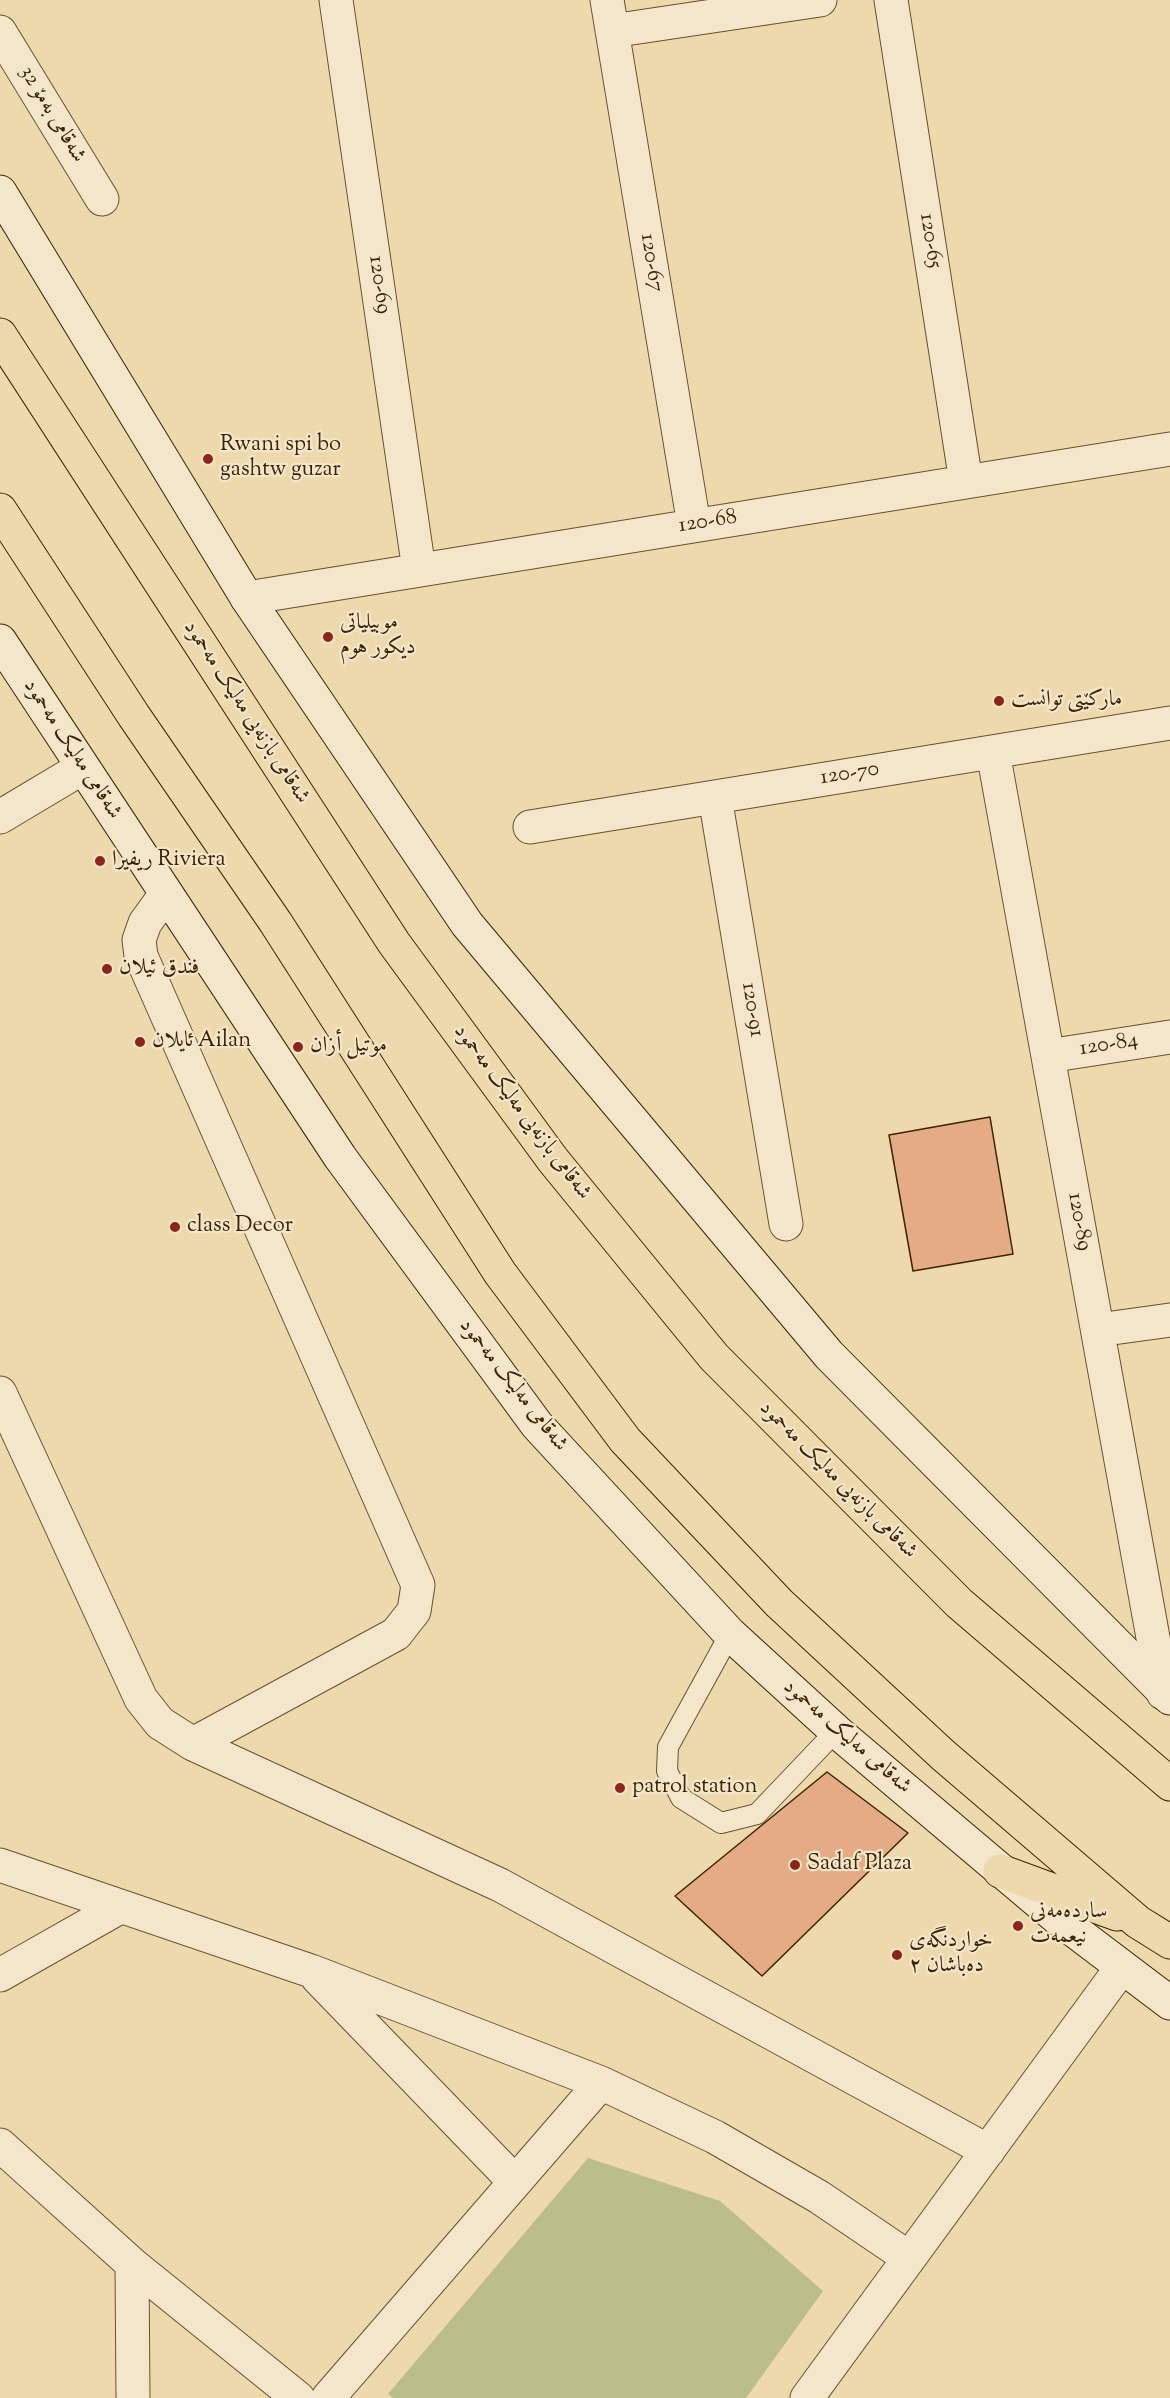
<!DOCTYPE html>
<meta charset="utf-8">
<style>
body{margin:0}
canvas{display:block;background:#eed9ad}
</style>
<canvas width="1170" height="2398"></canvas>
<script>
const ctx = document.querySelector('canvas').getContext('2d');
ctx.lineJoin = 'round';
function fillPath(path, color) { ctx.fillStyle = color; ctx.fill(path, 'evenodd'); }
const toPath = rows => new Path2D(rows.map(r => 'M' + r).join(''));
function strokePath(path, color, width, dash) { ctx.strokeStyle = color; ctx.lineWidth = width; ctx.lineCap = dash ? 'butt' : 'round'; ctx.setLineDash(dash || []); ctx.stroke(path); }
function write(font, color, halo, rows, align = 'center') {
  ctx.font = font + ' "Sorts Mill Goudy",Amiri,serif'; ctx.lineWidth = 4.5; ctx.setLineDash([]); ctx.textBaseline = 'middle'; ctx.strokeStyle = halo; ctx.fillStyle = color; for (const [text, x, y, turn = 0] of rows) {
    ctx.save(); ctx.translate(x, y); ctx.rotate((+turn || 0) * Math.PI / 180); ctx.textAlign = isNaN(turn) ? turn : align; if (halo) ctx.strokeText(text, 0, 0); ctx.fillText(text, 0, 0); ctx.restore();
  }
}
const green = toPath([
 [588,2158,720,2201,823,2291,746,2398,393,2398,388,2394]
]);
const building = toPath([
 [990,1117,1013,1254,913,1271,889,1135,990,1117],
 [827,1772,908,1833,762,1976,675,1896,827,1772]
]);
const service = toPath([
 [730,1634,668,1747,667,1771,681,1798,721,1823,757,1814,836,1731]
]);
const minor = toPath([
 [336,0,419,570],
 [607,0,694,525],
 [891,0,966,482],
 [612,31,820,0],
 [247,598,1170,449],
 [993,752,1163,1693],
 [715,797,786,1224],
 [0,817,82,768],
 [530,827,1170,723],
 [166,894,145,923,139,940,141,956,418,1585,414,1611,396,1634,193,1744],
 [1048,1056,1170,1037],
 [1098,1330,1170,1320],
 [0,1393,141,1699,160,1723,193,1744,500,1885,988,2151],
 [0,1865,311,1971,601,2083,715,2137,819,2197,909,2258],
 [0,1975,120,1907],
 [318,1978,515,2182],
 [0,2145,132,2264,298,2398],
 [132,2264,133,2398],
 [328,2398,601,2083],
 [807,2398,1122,1967]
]);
const tertiary = toPath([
 [0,32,102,199]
]);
const secondary = toPath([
 [0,192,247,598,467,924,829,1355,1170,1698],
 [0,641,340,1157,537,1425,730,1634,836,1731,1055,1916,1170,2003]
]);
const trunk = toPath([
 [0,335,394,943,553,1160,714,1357,959,1603,1170,1784],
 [0,510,134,716,276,923,500,1273,625,1440,779,1603,943,1755,1138,1922,1170,1942],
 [1000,1871,1117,1914]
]);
const markers = [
 [208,459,6,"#8f2418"],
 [328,637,6,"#8f2418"],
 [999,701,6,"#8f2418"],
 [100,861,6,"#8f2418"],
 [107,969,6,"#8f2418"],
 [140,1042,6,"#8f2418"],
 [298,1047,6,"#8f2418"],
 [175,1227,6,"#8f2418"],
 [620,1788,6,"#8f2418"],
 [795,1865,6,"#8f2418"],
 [1018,1926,6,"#8f2418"],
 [897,1955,6,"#8f2418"]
];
const streetNames = [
 ["شەقامی بەمۆ 32",51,115,59],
 ["120-65",929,241,81],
 ["120-67",650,263,81],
 ["120-69",378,285,82],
 ["120-68",708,523,-9],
 ["شەقامی بازنەیی مەلیک مەحمود",245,713,57],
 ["شەقامی مەلیک مەحمود",71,750,57],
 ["120-70",850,775,-9],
 ["120-91",751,1010,81],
 ["120-84",1109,1046,-9],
 ["شەقامی بازنەیی مەلیک مەحمود",521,1113,53],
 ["120-89",1078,1222,80],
 ["شەقامی مەلیک مەحمود",512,1386,52],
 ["شەقامی بازنەیی مەلیک مەحمود",837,1481,45],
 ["شەقامی مەلیک مەحمود",846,1738,41]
];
const poiNames = [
 ["Rwani spi bo",220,446],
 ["gashtw guzar",220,471],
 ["موبیلیاتی",340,624],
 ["دیکور هوم",340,649],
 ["مارکێتی توانست",1011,701],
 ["ریفیرا Riviera",112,861],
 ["فندق ئيلان",119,969],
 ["ئایلان Ailan",152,1042],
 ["موتيل أزان",310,1047],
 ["class Decor",187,1227],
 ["patrol station",632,1788],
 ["Sadaf Plaza",807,1865],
 ["ساردەمەنی",1030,1913],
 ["نیعمەت",1030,1938],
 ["خواردنگەی",909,1942],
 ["دەباشان ٢",909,1967]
];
fillPath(green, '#bbbe88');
fillPath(building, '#e5ab85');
strokePath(building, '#3c2302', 1.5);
strokePath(service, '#68502d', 22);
strokePath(minor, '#68502d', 35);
strokePath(tertiary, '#68502d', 35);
strokePath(secondary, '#3c2302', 35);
strokePath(trunk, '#3c2302', 35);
strokePath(service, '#f4e6ca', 20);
strokePath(minor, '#f4e6ca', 33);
strokePath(tertiary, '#f4e6ca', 33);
strokePath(secondary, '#f4e6ca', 33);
strokePath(trunk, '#eed9ad', 33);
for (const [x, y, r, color] of markers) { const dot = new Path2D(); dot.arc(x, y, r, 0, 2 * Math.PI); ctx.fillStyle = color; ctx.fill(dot); strokePath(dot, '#f4e6ca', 2); }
write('22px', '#3c2302', '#f4e6ca', streetNames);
write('22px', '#3c2302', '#f4e6ca', poiNames, 'left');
</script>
